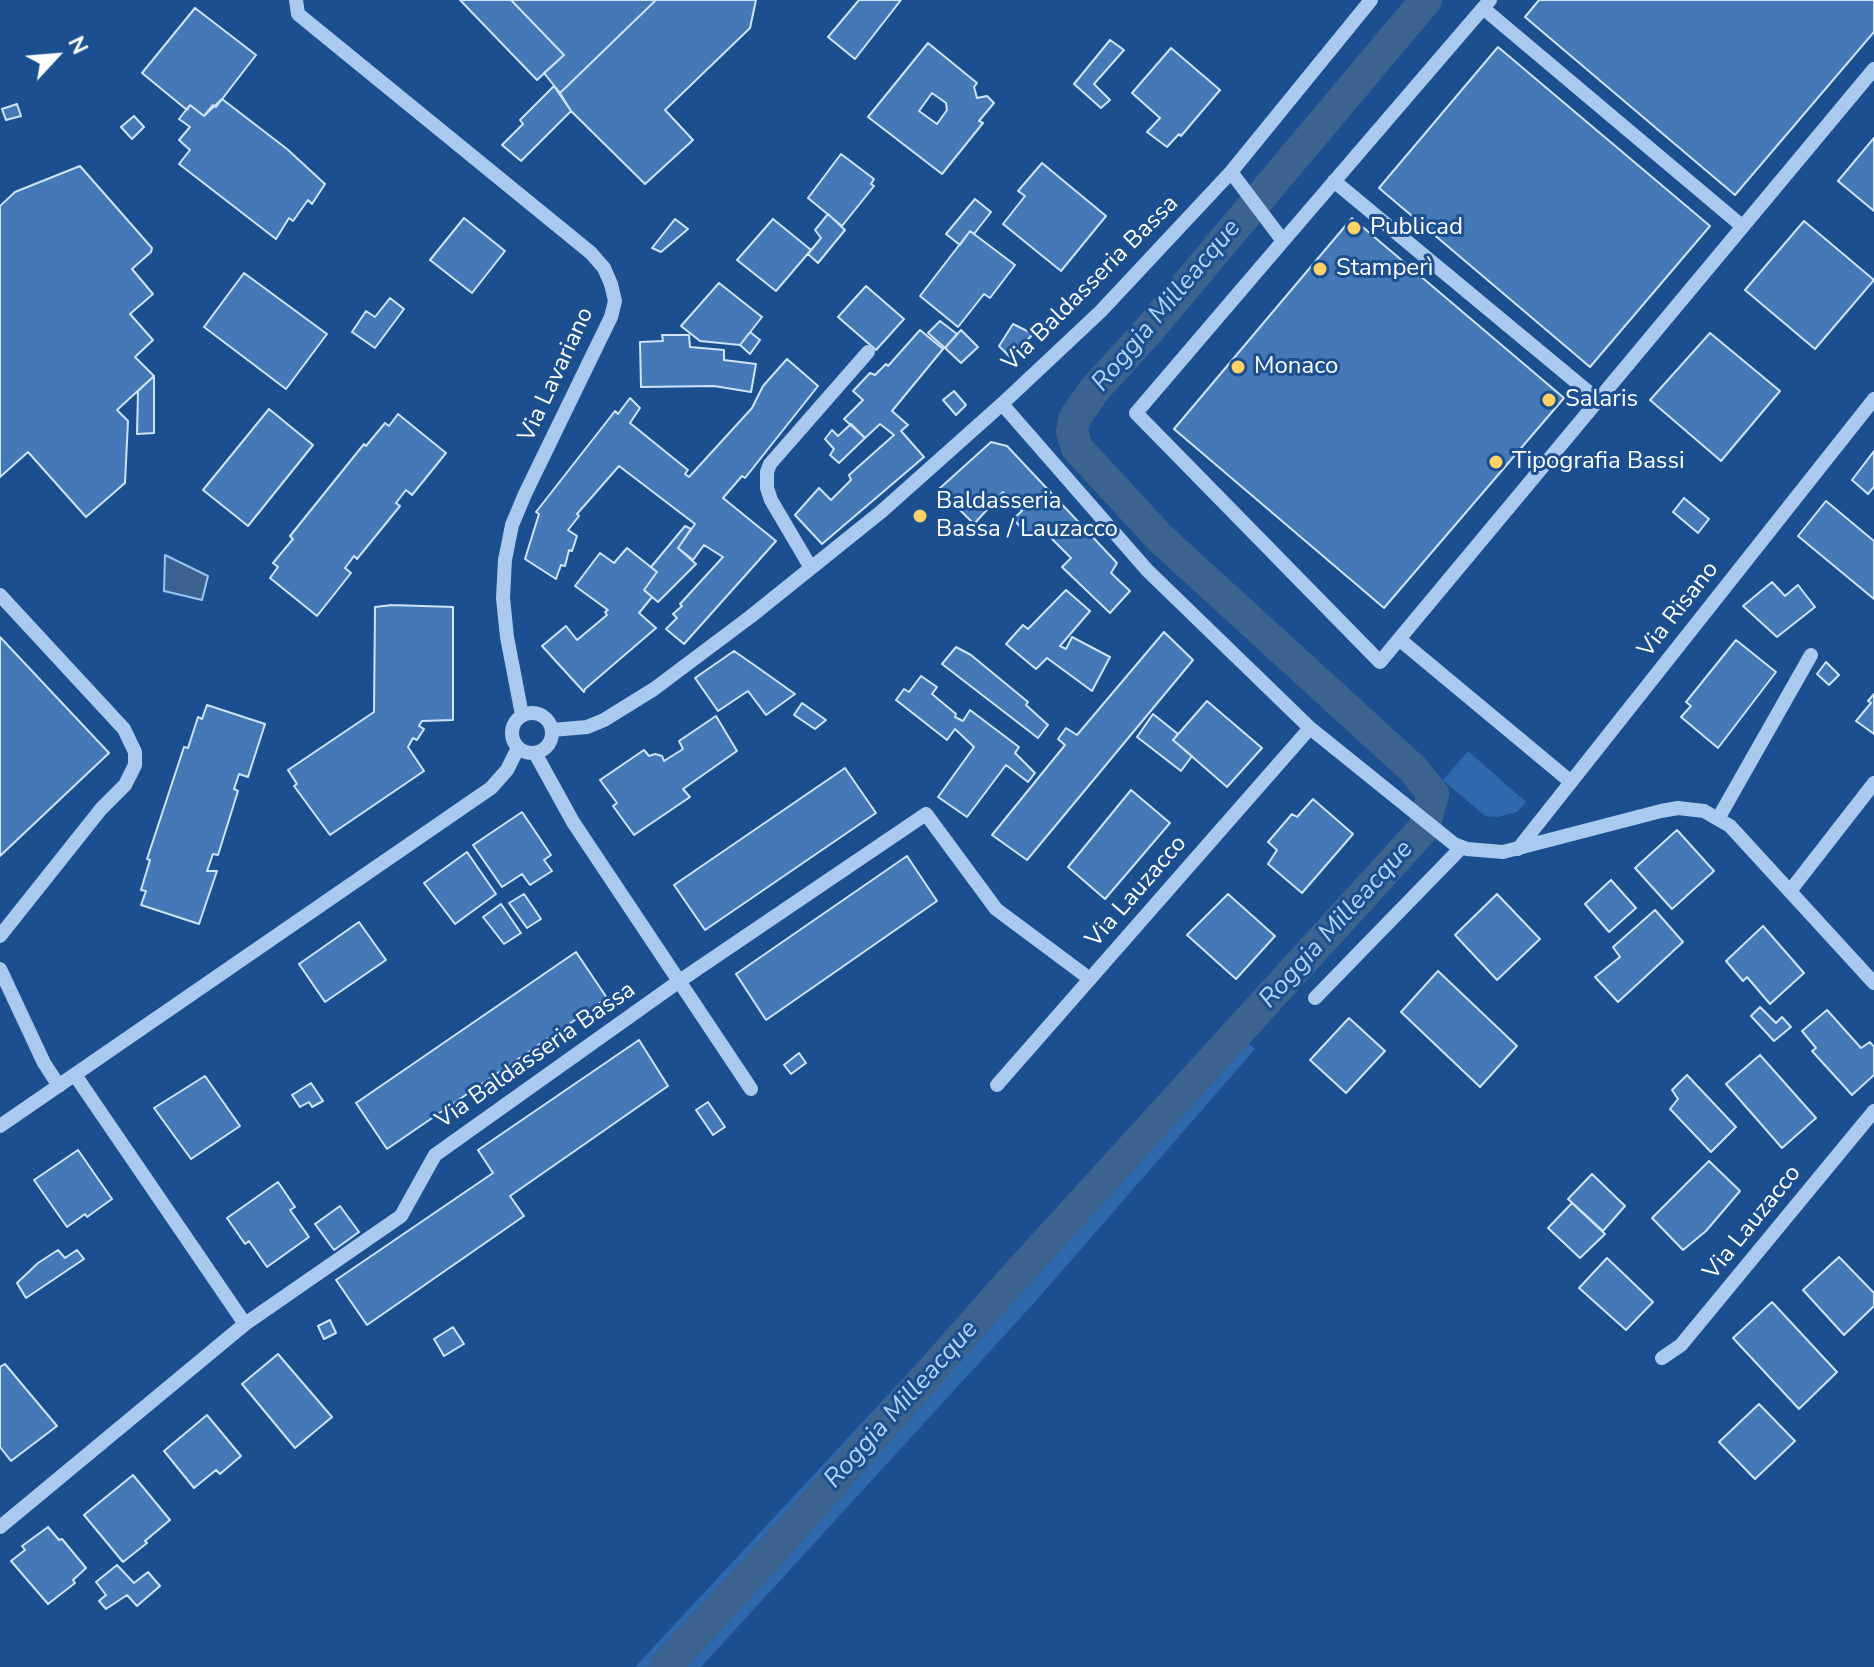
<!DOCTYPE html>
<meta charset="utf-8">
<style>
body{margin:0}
#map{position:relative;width:1874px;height:1667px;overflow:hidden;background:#1b4f8f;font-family:"Nunito Sans",sans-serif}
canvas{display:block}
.north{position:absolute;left:16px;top:16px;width:80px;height:80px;-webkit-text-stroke:6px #1b4f8f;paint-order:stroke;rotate:64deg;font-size:22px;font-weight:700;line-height:32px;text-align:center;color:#fff}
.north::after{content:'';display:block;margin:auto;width:28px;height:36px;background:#fff;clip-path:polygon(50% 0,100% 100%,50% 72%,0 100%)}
</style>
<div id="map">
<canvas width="1874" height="1667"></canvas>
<div class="north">N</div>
</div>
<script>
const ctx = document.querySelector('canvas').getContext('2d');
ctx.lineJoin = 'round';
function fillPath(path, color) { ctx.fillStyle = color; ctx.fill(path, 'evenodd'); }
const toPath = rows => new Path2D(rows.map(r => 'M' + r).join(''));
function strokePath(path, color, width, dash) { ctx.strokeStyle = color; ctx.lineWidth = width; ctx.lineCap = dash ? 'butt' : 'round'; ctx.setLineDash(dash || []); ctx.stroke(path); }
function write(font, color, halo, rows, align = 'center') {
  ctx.font = font + ' "Nunito Sans",sans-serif'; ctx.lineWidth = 6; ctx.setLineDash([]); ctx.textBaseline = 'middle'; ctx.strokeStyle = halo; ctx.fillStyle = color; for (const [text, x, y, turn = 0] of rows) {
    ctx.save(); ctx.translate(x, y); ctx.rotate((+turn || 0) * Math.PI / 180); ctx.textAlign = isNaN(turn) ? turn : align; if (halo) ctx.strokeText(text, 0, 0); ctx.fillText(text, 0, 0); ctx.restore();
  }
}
const green = toPath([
 [1468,751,1526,802,1517,812,1497,817,1485,816,1443,780],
 [1230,1027,1255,1049,1034,1303,701,1667,635,1667]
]);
const water = toPath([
 [165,555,208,576,202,600,164,591,165,555]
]);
const canal = toPath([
 [665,1667,768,1556,1013,1279,1424,828,1433,794,1413,769,1160,538,1077,448,1072,432,1074,419,1095,389,1148,331,1426,0]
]);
const building = toPath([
 [460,0,511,0,564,55,537,80,460,0],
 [511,0,656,0,560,93,544,73,564,55,511,0],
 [656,0,756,0,750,28,665,110,693,140,645,184,571,111,560,93,656,0],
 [859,0,901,0,855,59,828,37,859,0],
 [1539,0,1874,0,1874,32,1735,195,1525,17,1539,0],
 [195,8,256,55,216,107,213,105,204,116,190,105,187,110,142,73,195,8],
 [1110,40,1124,50,1094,84,1110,100,1101,108,1074,84,1110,40],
 [928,43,977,83,974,87,977,98,987,96,994,103,979,121,983,123,942,174,868,117,928,43],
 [932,93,946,103,947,110,937,124,919,111,932,93],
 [1498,47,1710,226,1590,367,1379,188,1498,47],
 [1171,48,1220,90,1181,136,1179,134,1167,147,1147,132,1160,118,1132,93,1171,48],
 [554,86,571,111,521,161,502,145,523,124,520,120,554,86],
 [222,99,287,149,325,184,312,204,308,200,293,221,289,218,276,239,179,164,190,150,179,140,190,127,179,119,190,105,204,116,222,99],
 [17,104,21,116,6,120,2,109,17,104],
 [134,116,144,127,132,139,121,127,134,116],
 [1874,138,1874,211,1838,181,1874,138],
 [841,154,874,179,871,184,874,186,842,226,808,198,841,154],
 [1042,163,1106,216,1061,271,1003,224,1025,196,1018,191,1042,163],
 [80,166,152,248,151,252,132,269,153,294,130,314,153,340,135,357,154,376,117,410,128,421,125,483,86,517,28,452,0,477,0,206,15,192,80,166],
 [975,199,991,212,974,234,970,231,960,245,946,234,975,199],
 [828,214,845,230,818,263,808,254,821,238,815,230,828,214],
 [464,218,505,251,472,293,430,260,464,218],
 [1352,218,1564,398,1384,608,1174,429,1352,218],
 [675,219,688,229,661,252,652,248,675,219],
 [773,219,811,250,776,291,737,260,773,219],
 [1804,221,1874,280,1815,349,1745,290,1804,221],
 [970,231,1015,265,990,298,984,294,958,327,920,296,970,231],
 [244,273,327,334,286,389,204,327,244,273],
 [719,283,762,317,740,345,700,341,681,326,719,283],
 [866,286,904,319,876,350,838,317,866,286],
 [390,298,404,309,375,348,352,332,366,311,375,317,390,298],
 [940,321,957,334,945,348,928,333,940,321],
 [1013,324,1033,334,1011,358,999,346,1013,324],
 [920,330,943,349,892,411,908,425,901,431,924,457,822,544,795,515,819,488,831,500,851,480,849,475,894,435,880,424,865,438,844,419,863,400,853,391,870,373,875,375,886,364,888,366,920,330],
 [961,330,978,347,961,363,945,348,961,330],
 [750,332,760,340,750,354,740,345,750,332],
 [1710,333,1780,391,1721,461,1650,400,1710,333],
 [662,335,689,335,690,347,724,350,724,360,756,364,751,392,714,386,641,387,640,342,663,341,662,335],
 [787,359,818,386,745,478,742,476,723,498,776,541,684,644,666,629,677,618,673,614,682,606,680,604,723,557,704,545,693,560,678,548,695,524,619,466,577,514,579,516,568,530,577,536,572,551,569,550,565,566,561,565,556,579,525,559,539,514,536,512,615,411,618,414,630,398,640,408,630,423,688,470,685,474,689,477,752,408,763,386,787,359],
 [154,376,154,433,137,434,138,391,154,376],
 [954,391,966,405,956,415,943,400,954,391],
 [269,409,313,445,248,526,203,490,269,409],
 [398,414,446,453,412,495,406,490,396,503,400,506,357,559,354,556,345,568,351,573,317,616,270,578,278,567,273,563,293,539,290,536,364,444,366,446,385,423,389,426,398,414],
 [851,424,865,438,839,463,830,455,834,449,825,439,832,430,838,436,851,424],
 [991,442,1007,446,1117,563,1111,573,1130,591,1110,613,1062,567,1071,558,1042,529,1031,538,1013,519,1022,511,1003,492,974,524,939,489,991,442],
 [1874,451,1874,487,1868,494,1852,480,1874,451],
 [1684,498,1709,519,1698,533,1673,512,1684,498],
 [1826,501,1874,541,1874,599,1798,536,1826,501],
 [685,526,691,529,678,548,696,564,658,602,644,590,657,572,651,567,685,526],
 [627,548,657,572,644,590,652,597,639,613,656,628,585,689,584,692,542,646,566,626,577,640,607,615,605,612,608,610,575,586,600,553,614,563,627,548],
 [1772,582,1785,596,1798,585,1815,607,1777,637,1743,606,1772,582],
 [1066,590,1090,611,1060,646,1066,649,1072,637,1110,657,1092,691,1047,658,1036,669,1006,644,1023,625,1028,629,1066,590],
 [392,605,453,607,453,720,422,721,419,726,424,729,417,740,413,738,408,747,424,771,330,835,294,786,297,784,288,770,374,712,375,607,392,605],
 [1164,632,1193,660,1027,860,992,835,1065,745,1058,739,1066,728,1077,735,1164,632],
 [0,637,109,753,0,856,0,637],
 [1736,640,1776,672,1718,748,1681,717,1691,706,1686,702,1736,640],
 [956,647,971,655,1028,702,1026,705,1048,725,1038,738,942,664,956,647],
 [734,651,757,667,795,694,766,715,748,691,718,711,695,678,734,651],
 [1826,662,1839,675,1829,685,1817,674,1826,662],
 [921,676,937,687,932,694,956,714,955,717,963,721,970,710,1019,747,1015,753,1035,773,1028,782,1006,765,967,817,938,797,974,747,955,729,947,740,896,700,904,689,909,692,921,676],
 [1874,694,1874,734,1856,721,1871,703,1868,701,1874,694],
 [1207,701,1262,748,1227,787,1173,740,1207,701],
 [802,703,826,720,815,729,794,715,802,703],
 [207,705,265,724,248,777,239,774,234,789,238,791,218,855,213,854,207,871,217,871,199,924,141,905,146,891,141,890,150,860,147,859,184,747,188,748,198,717,202,719,207,705],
 [1153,714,1178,734,1173,740,1192,756,1181,771,1137,737,1153,714],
 [716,716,737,751,683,789,690,797,634,835,613,806,617,803,600,780,644,750,649,756,655,754,662,756,664,761,683,749,679,741,716,716],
 [845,768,876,813,705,930,674,885,845,768],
 [1131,790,1170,823,1105,899,1068,867,1131,790],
 [1313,799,1353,834,1302,893,1268,864,1277,850,1268,842,1292,814,1297,817,1313,799],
 [522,812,551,855,544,860,552,871,530,885,522,874,502,887,473,845,522,812],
 [1677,830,1714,871,1672,909,1635,868,1677,830],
 [467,852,496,894,455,924,424,883,467,852],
 [907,856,937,901,766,1020,736,974,907,856],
 [1611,880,1636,908,1609,932,1585,904,1611,880],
 [524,894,541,919,527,928,509,903,524,894],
 [1228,894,1275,936,1236,979,1187,935,1228,894],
 [1497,894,1540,939,1497,980,1455,935,1497,894],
 [501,904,521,933,504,944,483,917,501,904],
 [1655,910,1683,942,1618,1002,1595,977,1620,957,1613,947,1655,910],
 [359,922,386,960,325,1002,299,964,359,922],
 [1763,926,1804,973,1770,1004,1747,977,1743,981,1726,961,1763,926],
 [576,952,607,998,387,1149,356,1103,576,952],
 [1438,971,1517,1046,1480,1087,1401,1012,1438,971],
 [1760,1007,1776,1023,1782,1017,1791,1027,1774,1041,1751,1016,1760,1007],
 [1827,1010,1861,1048,1870,1042,1874,1047,1874,1075,1852,1095,1812,1051,1816,1048,1802,1031,1827,1010],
 [1349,1018,1385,1051,1346,1093,1310,1060,1349,1018],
 [639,1040,668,1086,510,1196,524,1216,367,1325,336,1280,493,1173,478,1150,639,1040],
 [799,1053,806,1063,791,1074,784,1065,799,1053],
 [1760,1055,1816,1118,1782,1148,1726,1084,1760,1055],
 [1687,1075,1736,1127,1711,1152,1670,1109,1678,1099,1672,1090,1687,1075],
 [205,1076,240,1126,191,1159,154,1108,205,1076],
 [311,1083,323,1101,312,1107,309,1102,300,1107,292,1095,311,1083],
 [708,1102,725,1127,713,1135,696,1110,708,1102],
 [78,1150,112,1199,87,1217,85,1214,67,1227,34,1180,78,1150],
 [1709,1161,1740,1191,1706,1231,1683,1250,1652,1218,1709,1161],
 [1592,1174,1625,1206,1603,1231,1568,1199,1592,1174],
 [278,1182,295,1207,290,1210,309,1237,267,1267,249,1241,245,1244,227,1218,278,1182],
 [1572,1203,1605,1234,1580,1258,1548,1228,1572,1203],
 [340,1206,359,1232,334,1250,315,1224,340,1206],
 [58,1250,65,1258,77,1250,84,1259,26,1298,17,1283,38,1263,58,1250],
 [1839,1257,1874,1293,1874,1306,1844,1335,1803,1290,1839,1257],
 [1607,1258,1653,1302,1626,1330,1579,1288,1607,1258],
 [1772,1302,1837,1372,1799,1409,1733,1338,1772,1302],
 [330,1320,336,1333,324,1339,318,1326,330,1320],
 [453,1327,464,1344,444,1356,434,1339,453,1327],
 [278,1354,332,1417,295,1448,242,1384,278,1354],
 [5,1364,57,1426,11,1461,0,1447,0,1367,5,1364],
 [1759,1404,1795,1441,1755,1479,1719,1442,1759,1404],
 [207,1415,241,1456,220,1474,216,1470,194,1488,164,1451,207,1415],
 [133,1475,170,1520,145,1541,147,1543,123,1562,84,1515,133,1475],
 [48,1527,59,1540,62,1539,86,1568,73,1580,75,1583,48,1604,11,1561,25,1550,22,1546,48,1527],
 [117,1565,134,1583,148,1572,160,1586,137,1606,127,1595,106,1609,99,1601,106,1595,96,1582,117,1565]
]);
const minor = toPath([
 [296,0,298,14,591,253,604,268,611,284,615,301,611,317,525,494,512,525,505,560,503,598,507,637,522,715],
 [1483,8,1742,226],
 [1231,172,1283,241,1490,0],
 [1334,181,1598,400],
 [1283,241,1136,413,1380,662,1874,69],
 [1002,404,1147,570,1310,728,1454,844,1467,849,1503,852,1661,811,1678,808,1704,811,1730,826,1874,983],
 [811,568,771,500,767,488,767,472,770,464,868,352],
 [0,595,124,729,135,752,135,765,125,785,101,809,0,936],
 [1399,639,1571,782],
 '512 733a20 20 0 1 1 40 0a20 20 0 1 1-40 0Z',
 [552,730,587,727,604,720,654,689,750,617,882,511,1002,404,1101,311,1231,172,1371,0],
 [535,753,573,822,751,1089],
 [1719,817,1811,655],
 [1518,849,1874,399],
 [1790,891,1874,783],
 [0,969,44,1063,59,1086],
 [1315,998,1461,848],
 [75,1075,245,1324,401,1216,435,1155,678,982,926,814,996,909,1090,979],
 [997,1085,1310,728],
 [0,1126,491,788,507,770,518,748],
 [1662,1358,1681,1345,1874,1111],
 [0,1527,245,1324]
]);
const markers = [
 [1354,228,8,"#ffd166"],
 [1320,269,8,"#ffd166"],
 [1238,367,8,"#ffd166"],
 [1549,400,8,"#ffd166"],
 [1496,462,8,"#ffd166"],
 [920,516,8,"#ffd166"]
];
const poiNames = [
 ["Publicad",1370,228],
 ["Stamperì",1336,269],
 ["Monaco",1254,367],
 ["Salaris",1565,400],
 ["Tipografia Bassi",1512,462],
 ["Baldasseria",936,502],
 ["Bassa / Lauzacco",936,530]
];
const streetNames = [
 ["Via Baldasseria Bassa",1091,284,-45],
 ["Via Lavariano",557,375,-65],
 ["Via Risano",1679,610,-52],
 ["Via Lauzacco",1137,892,-49],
 ["Via Baldasseria Bassa",536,1056,-35],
 ["Via Lauzacco",1753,1223,-51]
];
const waterNames = [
 ["Roggia Milleacque",1167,306,-50],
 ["Roggia Milleacque",1337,925,-48],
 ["Roggia Milleacque",902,1405,-48]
];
fillPath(green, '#2e69ad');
fillPath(water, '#3c6290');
strokePath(water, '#9cc4f0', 2);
strokePath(canal, '#3c6290', 32);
fillPath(building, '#4478b7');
strokePath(building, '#cfe3fa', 2);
strokePath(minor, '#a9c9ee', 14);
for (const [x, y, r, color] of markers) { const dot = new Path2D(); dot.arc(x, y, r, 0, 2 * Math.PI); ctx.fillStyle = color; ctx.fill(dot); strokePath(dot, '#1b4f8f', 3); }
write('24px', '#fff', '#1b4f8f', poiNames, 'left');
write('24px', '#fff', '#1b4f8f', streetNames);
write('italic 26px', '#b5d3f5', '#1b4f8f', waterNames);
</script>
